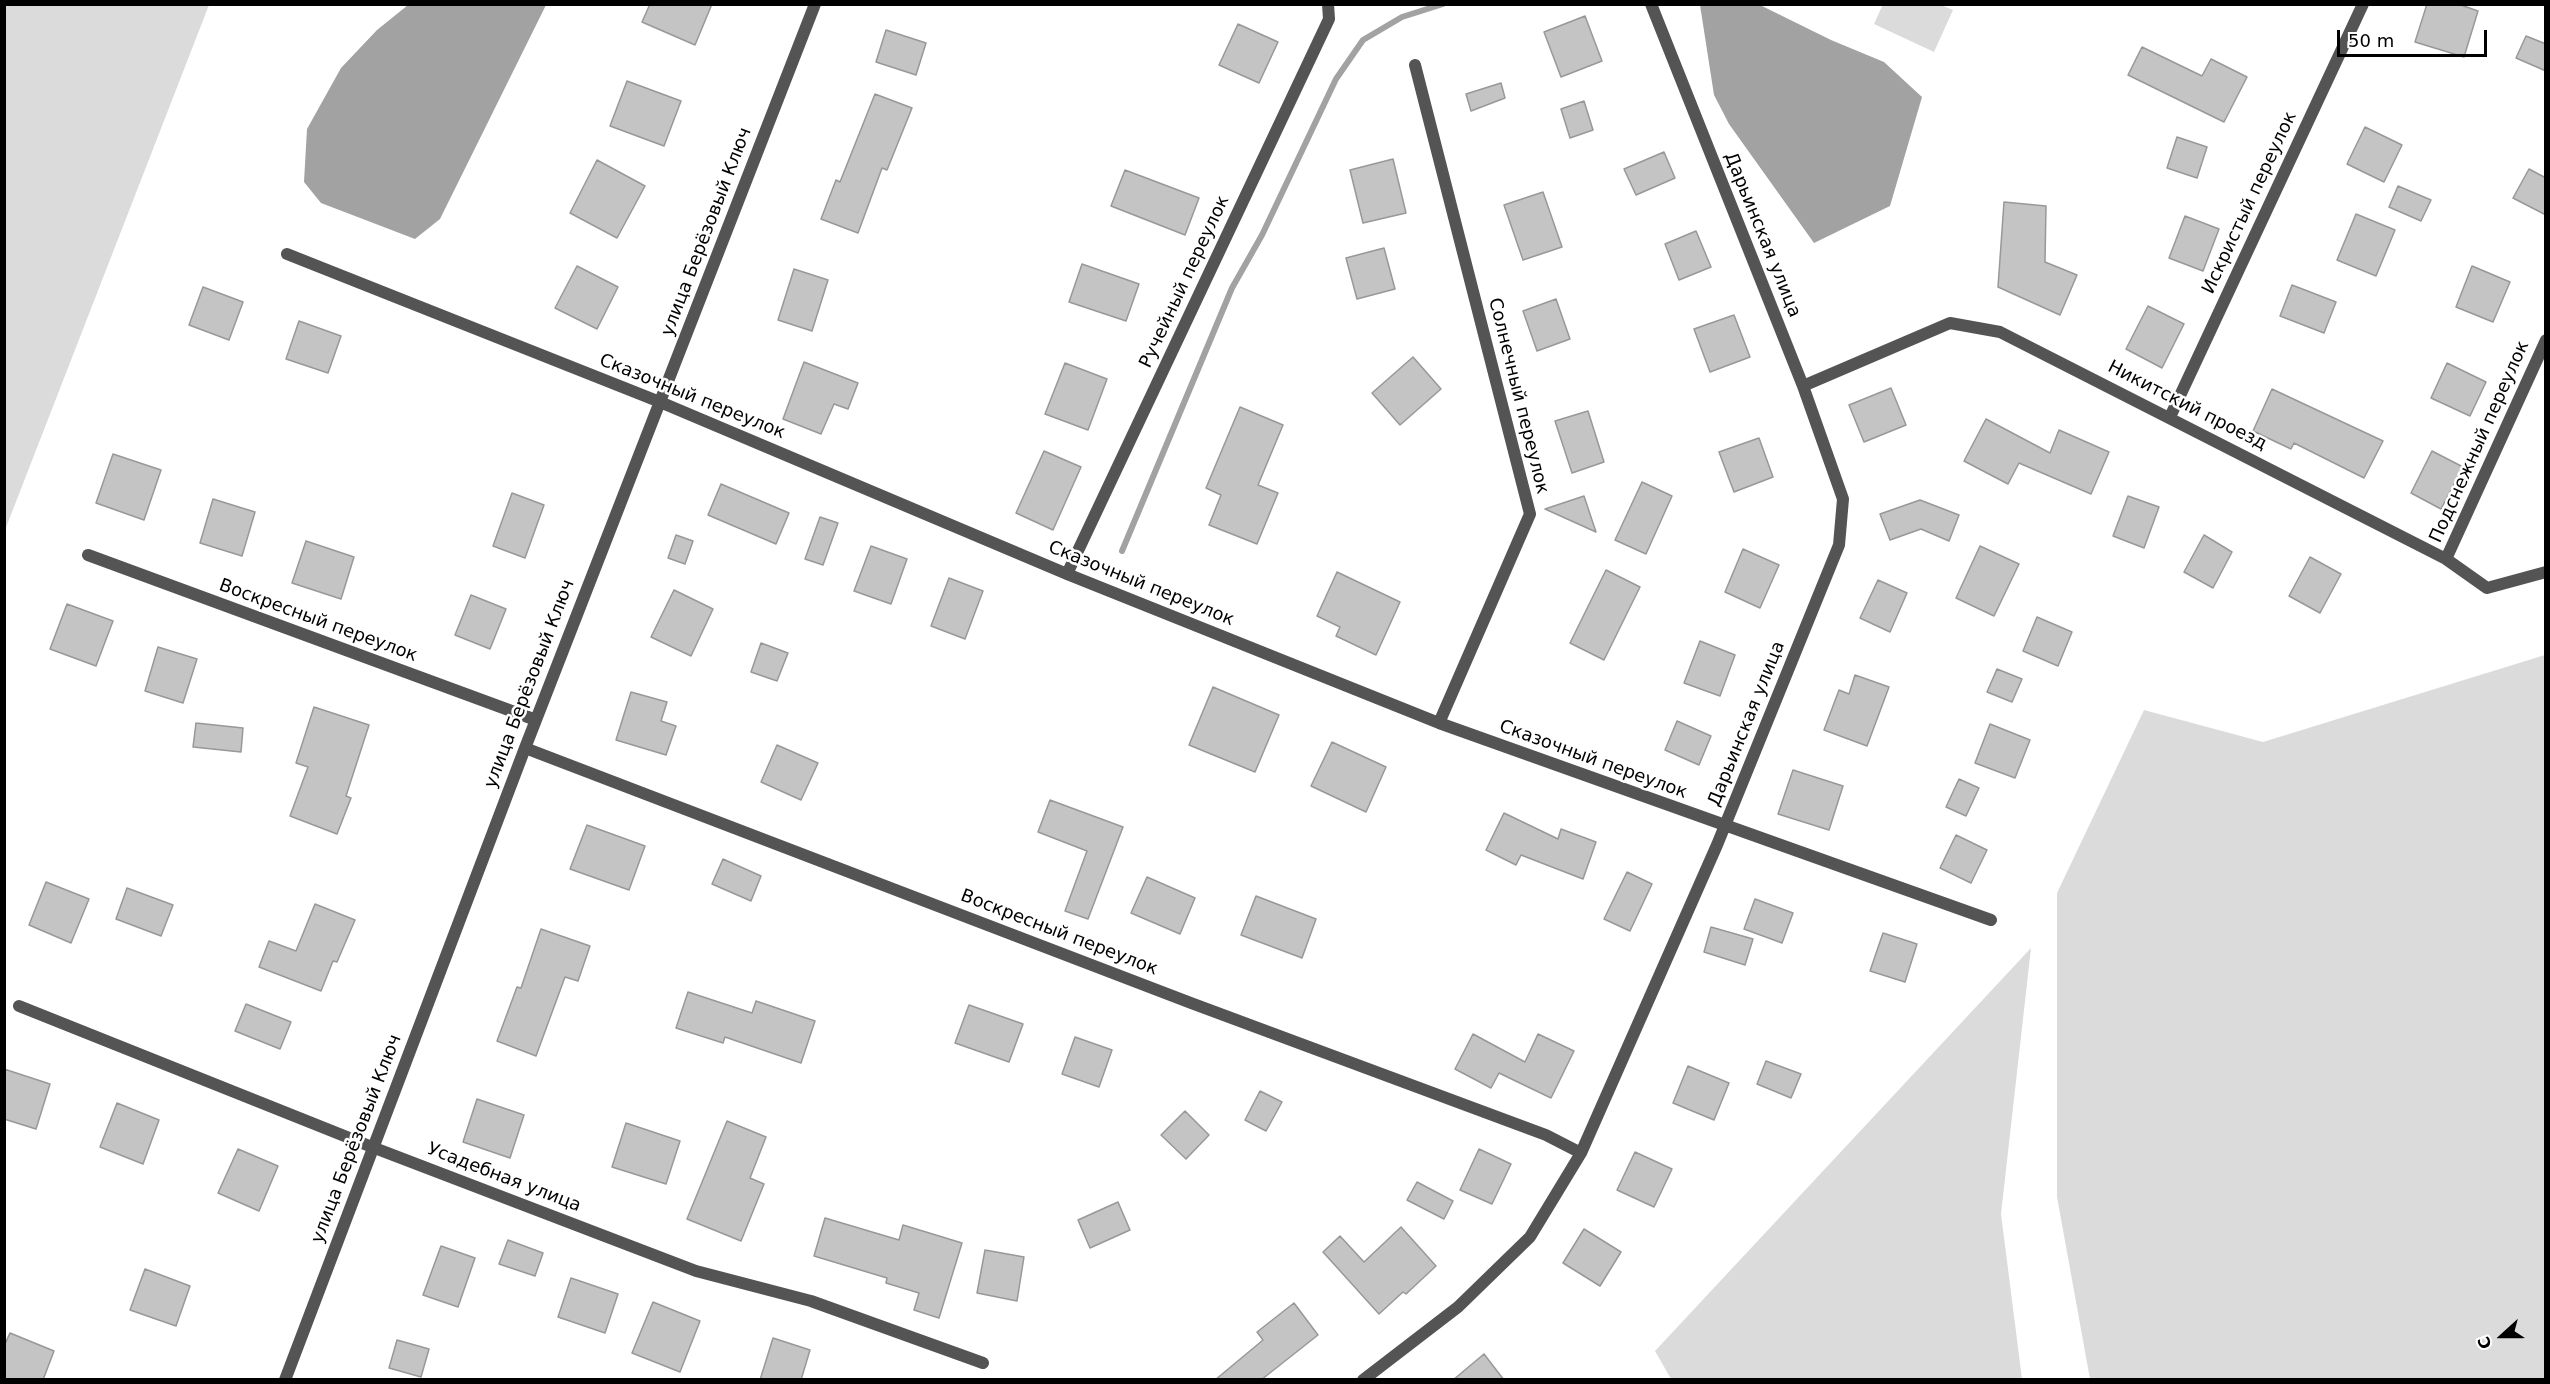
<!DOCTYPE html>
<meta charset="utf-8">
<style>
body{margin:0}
#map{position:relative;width:2550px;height:1384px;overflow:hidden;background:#fff;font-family:"DejaVu Sans",sans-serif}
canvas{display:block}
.frame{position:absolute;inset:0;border:6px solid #000;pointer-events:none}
.north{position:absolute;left:2472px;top:1306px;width:60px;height:60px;-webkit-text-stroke:4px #fff;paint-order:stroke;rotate:249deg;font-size:16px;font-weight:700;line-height:24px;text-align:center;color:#000}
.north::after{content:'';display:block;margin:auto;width:21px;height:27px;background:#000;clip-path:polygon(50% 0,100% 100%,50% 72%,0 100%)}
.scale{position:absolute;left:2337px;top:30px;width:150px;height:27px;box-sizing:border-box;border:3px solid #000;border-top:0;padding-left:8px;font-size:18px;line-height:21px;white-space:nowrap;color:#000;-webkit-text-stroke:4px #fff;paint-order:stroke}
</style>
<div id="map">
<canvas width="2550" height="1384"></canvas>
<div class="frame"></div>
<div class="north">С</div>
<div class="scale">50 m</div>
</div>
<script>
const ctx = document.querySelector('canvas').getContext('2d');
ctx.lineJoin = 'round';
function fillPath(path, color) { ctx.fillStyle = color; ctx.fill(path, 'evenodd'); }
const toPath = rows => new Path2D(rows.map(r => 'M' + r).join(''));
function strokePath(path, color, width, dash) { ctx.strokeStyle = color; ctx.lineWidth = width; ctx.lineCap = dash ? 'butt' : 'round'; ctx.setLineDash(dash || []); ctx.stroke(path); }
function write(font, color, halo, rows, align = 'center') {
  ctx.font = font + ' "DejaVu Sans",sans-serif'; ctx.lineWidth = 5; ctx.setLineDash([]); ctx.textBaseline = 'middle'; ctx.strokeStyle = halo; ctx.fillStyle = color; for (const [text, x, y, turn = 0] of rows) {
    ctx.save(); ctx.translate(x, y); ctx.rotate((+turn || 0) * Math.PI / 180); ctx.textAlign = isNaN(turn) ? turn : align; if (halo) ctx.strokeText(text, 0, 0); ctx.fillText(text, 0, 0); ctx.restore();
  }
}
const green = toPath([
 [5,4,209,5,5,530,4,5],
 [1883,4,1941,5,1953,10,1934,52,1874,24],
 [2545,655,2545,1379,2090,1379,2057,1197,2057,893,2144,710,2263,742],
 [2031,948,2001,1214,2022,1379,1671,1379,1655,1351]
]);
const water = toPath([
 [408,5,546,5,440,219,415,239,321,203,304,182,307,129,341,68,377,30],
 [1700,5,1760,5,1831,40,1884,62,1922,97,1890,206,1814,243,1729,124,1714,95]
]);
const stream = toPath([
 [1122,551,1232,288,1262,235,1336,79,1363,40,1402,17,1443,4]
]);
const building = toPath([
 [650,4,712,4,695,45,642,22,650,4],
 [2427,4,2458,4,2478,11,2464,57,2415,42,2427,4],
 [1585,16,1602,61,1561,77,1544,32,1585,16],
 [1238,24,1278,42,1259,83,1219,65,1238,24],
 [886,30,926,43,916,75,876,62,886,30],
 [2526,36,2546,44,2546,71,2516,58,2526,36],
 [2142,47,2202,76,2211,59,2247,77,2224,122,2128,75,2142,47],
 [627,81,681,101,664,146,610,126,627,81],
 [1501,83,1505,98,1471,111,1466,94,1501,83],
 [875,94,912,108,887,170,882,168,858,233,821,219,836,180,840,182,875,94],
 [1584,101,1593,130,1570,138,1561,109,1584,101],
 [2365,127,2402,145,2384,182,2347,164,2365,127],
 [2177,137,2207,147,2197,178,2167,168,2177,137],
 [1664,152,1675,178,1636,195,1624,169,1664,152],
 [1393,159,1406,213,1363,223,1350,170,1393,159],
 [597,160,645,186,617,238,570,213,597,160],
 [2529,169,2546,178,2546,215,2513,198,2529,169],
 [1125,170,1199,198,1185,235,1111,206,1125,170],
 [2398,186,2431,200,2421,221,2389,207,2398,186],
 [1543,192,1562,247,1523,260,1504,205,1543,192],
 [2004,202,2046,206,2045,262,2077,275,2060,315,1998,287,2004,202],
 [2356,214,2395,230,2376,276,2337,260,2356,214],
 [2185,216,2219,229,2203,271,2169,258,2185,216],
 [1696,231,1711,267,1679,280,1665,244,1696,231],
 [1384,248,1395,289,1357,299,1346,258,1384,248],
 [1082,264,1139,284,1126,321,1069,302,1082,264],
 [577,266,618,287,597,329,555,308,577,266],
 [2472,266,2510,282,2493,322,2456,307,2472,266],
 [794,269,828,280,812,331,778,320,794,269],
 [2292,285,2336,302,2324,333,2280,316,2292,285],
 [203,287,243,302,229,340,189,325,203,287],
 [1556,299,1570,339,1537,351,1523,311,1556,299],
 [2148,306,2184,324,2162,368,2126,349,2148,306],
 [1734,315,1750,357,1710,372,1694,329,1734,315],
 [299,321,341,336,328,373,286,359,299,321],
 [1413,357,1441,389,1400,425,1372,393,1413,357],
 [804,362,858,383,848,409,834,404,821,434,783,419,804,362],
 [1065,363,1107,379,1088,430,1045,414,1065,363],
 [2447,363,2486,382,2470,416,2431,398,2447,363],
 [1891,388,1906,425,1864,442,1849,405,1891,388],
 [2272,389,2383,441,2364,478,2294,443,2291,449,2253,431,2272,389],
 [1240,407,1283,425,1258,485,1278,493,1257,544,1209,525,1221,495,1206,488,1240,407],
 [1588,411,1604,462,1572,473,1555,421,1588,411],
 [1986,419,2050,453,2059,430,2109,452,2091,494,2019,463,2008,484,1964,461,1986,419],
 [1759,438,1773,477,1734,492,1719,452,1759,438],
 [1044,451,1081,467,1053,530,1016,513,1044,451],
 [2432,451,2463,467,2441,509,2411,493,2432,451],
 [113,454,161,470,144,520,96,503,113,454],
 [1642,482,1672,496,1646,554,1615,540,1642,482],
 [721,484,789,513,776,544,708,515,721,484],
 [512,493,544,505,525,558,493,546,512,493],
 [1584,496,1596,532,1545,509,1584,496],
 [2128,496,2159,507,2144,548,2113,536,2128,496],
 [213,499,255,512,242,556,200,543,213,499],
 [1920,500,1959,515,1949,541,1921,529,1890,540,1880,514,1920,500],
 [820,517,838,523,823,565,805,559,820,517],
 [676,535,693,541,685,564,668,558,676,535],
 [2204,535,2232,552,2213,588,2184,572,2204,535],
 [306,541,354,557,341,599,292,583,306,541],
 [871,546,907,559,891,604,854,591,871,546],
 [1980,546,2019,564,1994,616,1956,598,1980,546],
 [1743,549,1779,565,1760,608,1725,592,1743,549],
 [2310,557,2341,574,2320,613,2289,596,2310,557],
 [1606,570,1640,587,1604,660,1570,643,1606,570],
 [1337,572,1400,602,1376,655,1336,636,1340,627,1317,616,1337,572],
 [949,578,983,591,965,639,931,626,949,578],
 [1878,580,1907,593,1890,632,1860,618,1878,580],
 [674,590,713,609,691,656,651,637,674,590],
 [471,595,506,609,490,649,455,635,471,595],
 [67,604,113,621,96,666,50,649,67,604],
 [2037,617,2072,632,2058,666,2023,651,2037,617],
 [1700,641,1735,655,1720,696,1684,683,1700,641],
 [761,643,788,653,777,681,751,672,761,643],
 [158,647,197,659,183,703,145,691,158,647],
 [1997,669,2022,679,2012,702,1987,692,1997,669],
 [1855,675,1889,687,1867,746,1824,730,1839,690,1849,694,1855,675],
 [1213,687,1279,715,1255,772,1189,745,1213,687],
 [631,692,667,702,661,721,676,726,666,755,616,740,631,692],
 [314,707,369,725,346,796,351,798,337,834,290,816,308,767,296,763,314,707],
 [1677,721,1711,736,1699,765,1665,750,1677,721],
 [196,723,243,728,241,752,193,747,196,723],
 [1990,724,2030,740,2015,778,1975,763,1990,724],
 [1332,742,1386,767,1366,812,1311,786,1332,742],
 [777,745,818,763,801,800,761,782,777,745],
 [1793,770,1843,786,1829,830,1778,814,1793,770],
 [1959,779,1979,788,1966,816,1946,807,1959,779],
 [1050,800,1123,827,1088,919,1065,911,1087,851,1038,832,1050,800],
 [1504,813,1558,839,1561,829,1596,842,1583,879,1521,855,1516,865,1486,850,1504,813],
 [587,825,645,846,629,890,570,869,587,825],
 [1956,835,1987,850,1971,883,1940,868,1956,835],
 [723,859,761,876,751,901,712,884,723,859],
 [1627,872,1652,884,1630,931,1604,919,1627,872],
 [1147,877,1195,898,1180,934,1131,913,1147,877],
 [46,882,89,899,71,943,29,925,46,882],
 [127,888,173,905,161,936,116,919,127,888],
 [1256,896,1316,919,1302,958,1241,935,1256,896],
 [1755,899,1793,913,1782,943,1744,929,1755,899],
 [315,904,355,920,337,962,333,961,321,991,259,967,269,941,296,951,315,904],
 [1711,927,1753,939,1745,965,1704,952,1711,927],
 [541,929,590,946,578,981,565,977,536,1056,497,1041,517,987,521,988,541,929],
 [1883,933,1917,944,1905,982,1870,971,1883,933],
 [688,992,752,1013,756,1001,815,1021,801,1063,725,1037,723,1043,676,1028,688,992],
 [246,1004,291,1022,280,1049,235,1031,246,1004],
 [969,1005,1023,1024,1009,1062,955,1043,969,1005],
 [1473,1034,1525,1062,1538,1034,1574,1051,1551,1098,1499,1073,1491,1088,1455,1069,1473,1034],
 [1075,1037,1112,1050,1099,1087,1062,1074,1075,1037],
 [1766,1061,1801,1074,1791,1098,1757,1084,1766,1061],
 [1688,1066,1729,1083,1714,1120,1673,1103,1688,1066],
 [4,1069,50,1084,36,1129,4,1119,4,1069],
 [1260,1091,1282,1102,1266,1131,1245,1120,1260,1091],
 [477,1099,524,1115,510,1158,463,1142,477,1099],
 [117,1103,159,1120,143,1164,100,1147,117,1103],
 [1185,1111,1209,1135,1186,1159,1161,1135,1185,1111],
 [727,1121,766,1137,750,1178,764,1184,741,1241,687,1219,727,1121],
 [626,1123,680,1141,666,1184,612,1167,626,1123],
 [238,1149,278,1166,259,1211,218,1193,238,1149],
 [1479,1149,1511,1164,1492,1204,1460,1190,1479,1149],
 [1635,1152,1672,1169,1654,1207,1617,1190,1635,1152],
 [1417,1182,1453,1201,1444,1219,1407,1200,1417,1182],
 [1118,1202,1130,1230,1090,1248,1078,1220,1118,1202],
 [825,1218,899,1240,903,1225,962,1243,939,1318,914,1310,919,1293,886,1283,887,1278,814,1256,825,1218],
 [1401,1227,1436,1266,1406,1294,1403,1292,1379,1314,1323,1252,1340,1236,1364,1262,1401,1227],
 [1584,1229,1621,1252,1600,1286,1563,1263,1584,1229],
 [508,1240,543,1253,535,1276,499,1264,508,1240],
 [441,1246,475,1258,458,1307,423,1295,441,1246],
 [985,1250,1024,1257,1017,1301,977,1293,985,1250],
 [145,1269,190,1286,176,1326,130,1310,145,1269],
 [571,1278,618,1294,605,1333,558,1317,571,1278],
 [653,1302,700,1321,680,1372,632,1353,653,1302],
 [1294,1303,1318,1335,1261,1380,1215,1380,1263,1340,1257,1332,1294,1303],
 [10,1333,54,1351,43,1380,4,1380,4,1346,10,1333],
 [773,1338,810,1350,801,1380,760,1380,773,1338],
 [397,1340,429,1349,421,1377,389,1368,397,1340],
 [1484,1354,1504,1380,1453,1380,1484,1354]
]);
const minor = toPath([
 [1415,65,1530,514,1439,723],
 [287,254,660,402,1067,574,1439,723,1991,920],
 [1803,386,1950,323,2000,332,2446,559,2487,588,2546,572],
 [2170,417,2363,4],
 [88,555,536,720],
 [2446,559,2546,340],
 [1067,574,1329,19,1328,4],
 [525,748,1191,1003,1546,1135,1581,1153],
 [19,1006,372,1147,696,1271,811,1301,983,1363],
 [285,1380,525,748,815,4],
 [1363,1380,1458,1307,1530,1237,1581,1153,1717,845,1839,545,1843,499,1803,386,1651,4]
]);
const streetNames = [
 ["Искристый переулок",2250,203,-65],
 ["улица Берёзовый Ключ",707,232,-69],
 ["Дарьинская улица",1762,235,68],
 ["Ручейный переулок",1185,282,-65],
 ["Солнечный переулок",1518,396,76],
 ["Сказочный переулок",692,397,22],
 ["Никитский проезд",2187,406,27],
 ["Подснежный переулок",2480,442,-66],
 ["Сказочный переулок",1141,584,22],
 ["Воскресный переулок",318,621,20],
 ["улица Берёзовый Ключ",530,684,-69],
 ["Дарьинская улица",1747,724,-68],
 ["Сказочный переулок",1593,760,20],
 ["Воскресный переулок",1059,933,21],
 ["улица Берёзовый Ключ",357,1139,-69],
 ["Усадебная улица",504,1178,21]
];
fillPath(green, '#dbdbdb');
fillPath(water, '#a2a2a2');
strokePath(stream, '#a2a2a2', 6);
fillPath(building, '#c4c4c4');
strokePath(building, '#989898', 1.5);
strokePath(minor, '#545454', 12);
write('18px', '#000', '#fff', streetNames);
</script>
